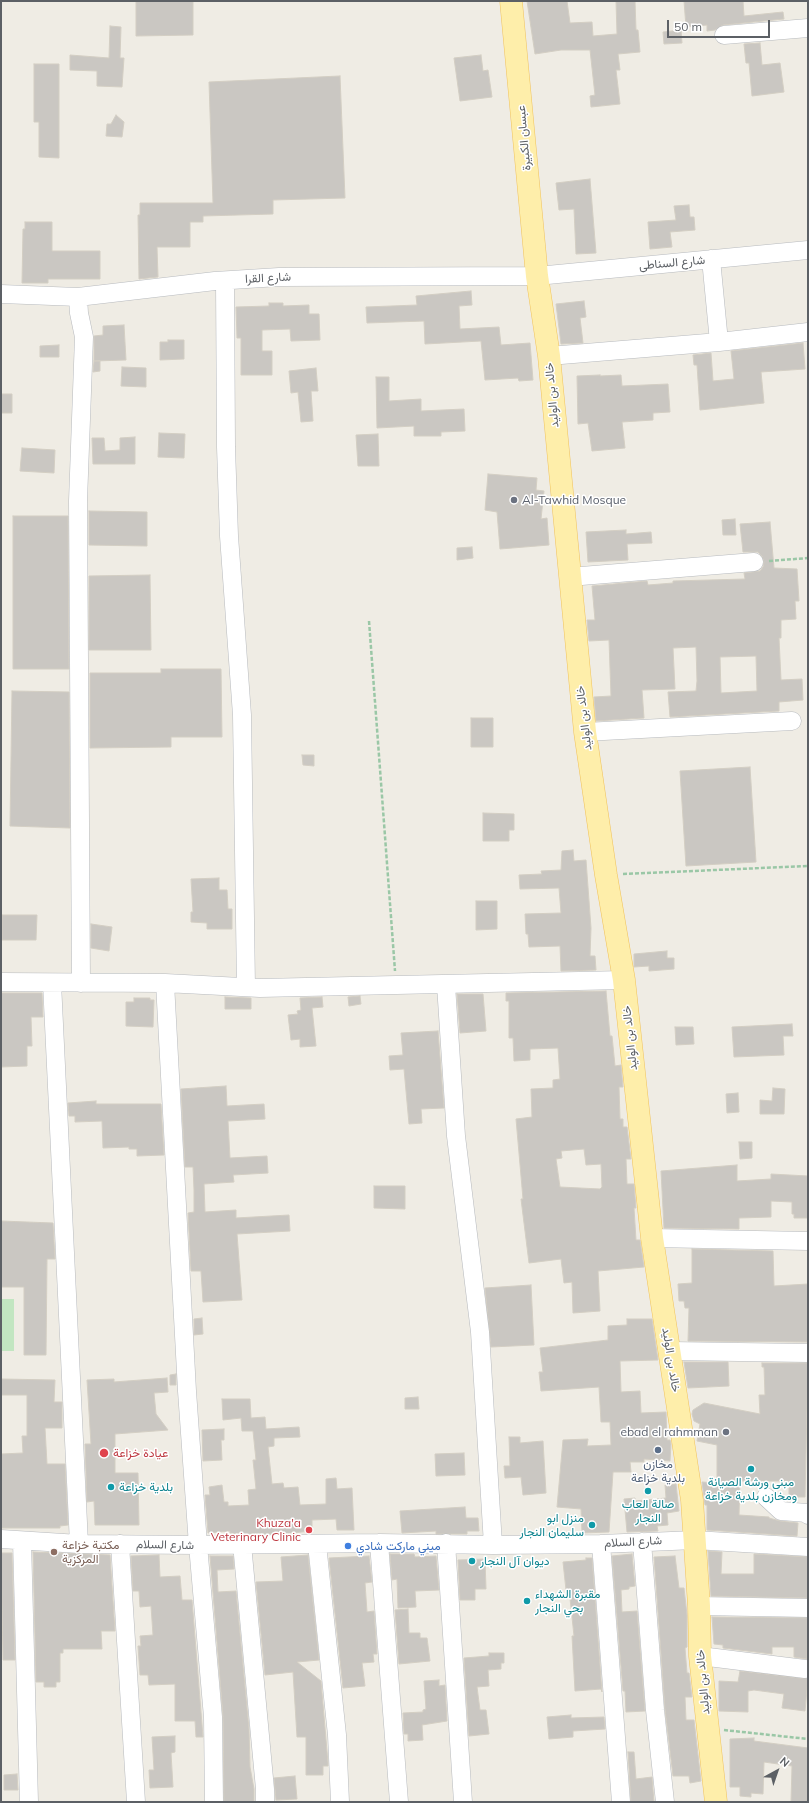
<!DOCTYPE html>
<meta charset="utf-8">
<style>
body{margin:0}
#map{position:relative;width:809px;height:1803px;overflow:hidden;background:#efece4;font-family:Mulish,sans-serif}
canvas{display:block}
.frame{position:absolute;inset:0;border:2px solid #5c6065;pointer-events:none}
.north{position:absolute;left:757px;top:1751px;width:40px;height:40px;-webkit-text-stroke:3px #fff;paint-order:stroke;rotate:40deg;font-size:11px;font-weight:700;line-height:16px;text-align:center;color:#5c6065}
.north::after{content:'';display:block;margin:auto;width:14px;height:18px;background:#5c6065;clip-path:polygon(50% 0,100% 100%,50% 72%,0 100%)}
.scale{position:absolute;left:667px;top:20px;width:103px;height:18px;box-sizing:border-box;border:2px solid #5c6065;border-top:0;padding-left:5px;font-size:12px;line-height:14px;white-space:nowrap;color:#5c6065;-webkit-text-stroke:3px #fff;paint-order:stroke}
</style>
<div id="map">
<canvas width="809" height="1803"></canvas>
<div class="frame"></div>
<div class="north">N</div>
<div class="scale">50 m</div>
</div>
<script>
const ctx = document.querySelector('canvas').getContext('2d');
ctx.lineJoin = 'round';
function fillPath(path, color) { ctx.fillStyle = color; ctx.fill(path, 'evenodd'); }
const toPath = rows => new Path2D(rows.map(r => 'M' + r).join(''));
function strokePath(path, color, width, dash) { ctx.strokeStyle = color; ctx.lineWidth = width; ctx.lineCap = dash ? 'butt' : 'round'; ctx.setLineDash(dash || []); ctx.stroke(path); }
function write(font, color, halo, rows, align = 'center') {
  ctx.font = font + ' Mulish,Vazirmatn,sans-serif'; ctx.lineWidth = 3; ctx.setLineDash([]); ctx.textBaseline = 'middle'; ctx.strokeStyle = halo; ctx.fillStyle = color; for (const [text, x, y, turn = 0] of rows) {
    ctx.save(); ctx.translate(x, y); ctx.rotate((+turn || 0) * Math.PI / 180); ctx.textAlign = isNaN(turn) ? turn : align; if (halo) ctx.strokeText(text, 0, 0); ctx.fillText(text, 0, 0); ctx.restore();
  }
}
const green = toPath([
 [1,1299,14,1299,14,1351,1,1351]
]);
const building = toPath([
 [136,1,193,1,193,35,136,36,136,1],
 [527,1,567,1,570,23,592,22,593,36,617,34,616,1,635,1,636,30,638,30,640,52,618,54,620,70,616,70,620,104,591,107,590,96,595,95,590,50,561,50,535,54,527,1],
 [684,1,743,1,744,16,783,12,784,19,723,25,715,30,707,31,707,25,686,27,684,1],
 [110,26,121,27,120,58,124,58,122,87,97,86,97,71,70,70,70,55,109,58,110,26],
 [681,30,682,43,664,44,663,32,681,30],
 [760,43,762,65,780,63,784,92,752,96,749,63,746,63,744,44,760,43],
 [481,55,483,71,488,70,492,97,460,101,454,58,481,55],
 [34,64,59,64,59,158,39,157,39,122,34,122,34,64],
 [340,76,345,198,273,200,273,214,203,216,203,222,190,222,190,247,157,247,158,277,139,279,138,215,140,215,140,203,213,203,209,82,340,76],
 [116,115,124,122,122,137,106,136,107,124,111,124,116,115],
 [590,179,596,253,576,254,574,209,559,210,556,183,590,179],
 [689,205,690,217,694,217,695,230,670,232,672,247,650,249,648,222,676,220,674,206,689,205],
 [25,222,52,222,52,251,100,251,100,279,48,279,48,283,22,283,23,229,25,229,25,222],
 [471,291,472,305,459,306,460,329,499,327,501,345,530,343,533,380,519,381,518,378,485,380,481,341,425,344,424,321,367,323,366,307,417,305,416,296,471,291],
 [584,301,586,317,580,318,583,343,561,344,556,304,584,301],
 [269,303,283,303,283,306,309,305,309,314,319,314,320,340,291,341,290,329,262,330,262,351,272,351,272,375,241,375,241,338,237,338,236,307,269,306,269,303],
 [124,325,126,360,94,361,94,336,103,335,103,326,124,325],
 [168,340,184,340,184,359,160,360,160,342,168,342,168,340],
 [803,343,805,369,761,372,764,403,700,410,697,365,694,365,693,355,711,353,713,381,734,379,731,351,803,343],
 [59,345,59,357,40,357,40,346,59,345],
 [94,361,100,361,100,371,93,372,94,361],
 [122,367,146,368,146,387,121,386,122,367],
 [316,368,318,391,311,391,313,421,301,422,298,392,291,393,289,371,316,368],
 [600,375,600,376,621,375,622,386,668,384,670,412,653,413,653,420,622,422,625,448,592,451,588,423,578,424,577,376,600,375],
 [376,377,389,377,389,401,421,399,421,411,464,409,465,431,441,432,441,436,414,436,414,426,377,428,376,377],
 [1,394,12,394,12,413,1,413,1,394],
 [159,433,185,434,184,458,158,457,159,433],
 [378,434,379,466,358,466,356,435,378,434],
 [135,437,135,464,93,464,92,438,104,438,105,451,120,450,120,438,135,437],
 [22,448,55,450,54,473,20,471,22,448],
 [488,474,537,478,536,490,544,491,541,519,547,518,549,545,500,549,497,512,485,510,488,474],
 [89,511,147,512,147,546,89,545,89,511],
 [13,516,68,516,69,669,13,669,13,516],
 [735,519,736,535,723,535,722,520,735,519],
 [770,522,774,568,797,569,799,601,795,601,796,619,781,620,781,638,779,638,781,680,802,679,803,700,779,702,779,711,670,717,668,692,696,691,697,681,696,647,673,648,675,689,642,690,644,718,596,721,594,697,611,696,609,640,589,641,587,620,595,620,592,586,647,581,648,585,673,583,673,581,745,579,744,573,760,571,763,567,764,562,762,556,758,552,743,552,740,524,770,522],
 [756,656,757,691,721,693,720,657,756,656],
 [626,530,626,534,651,532,652,543,627,544,628,560,588,562,586,532,626,530],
 [472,547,473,558,457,560,457,548,472,547],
 [150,575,151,650,89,650,89,576,150,575],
 [161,669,221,669,222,737,171,737,171,747,90,748,90,673,161,673,161,669],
 [12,691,69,692,70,828,10,826,12,691],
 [471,718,493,718,493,747,471,747,471,718],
 [302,755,314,755,314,766,303,765,302,755],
 [750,767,756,862,686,866,680,771,750,767],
 [483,813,514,814,514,830,509,830,509,841,483,841,483,813],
 [573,850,574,861,586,860,591,928,590,956,595,956,596,970,561,971,560,946,529,947,528,934,526,934,525,914,561,913,559,888,520,889,519,875,542,874,541,871,561,870,562,851,573,850],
 [219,878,219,890,227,890,228,909,232,909,232,929,207,929,207,923,191,922,191,912,193,912,191,879,219,878],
 [476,901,497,901,497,929,476,930,476,901],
 [2,915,37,915,36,940,2,940,2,915],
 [91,924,112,927,109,951,91,948,91,924],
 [667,951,667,958,674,958,674,969,649,971,649,966,634,967,634,954,667,951],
 [606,991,610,1036,612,1036,615,1066,621,1065,623,1087,619,1087,620,1119,623,1119,623,1127,627,1127,631,1159,626,1159,627,1184,634,1184,636,1208,634,1208,636,1240,640,1240,644,1267,598,1271,600,1311,573,1313,572,1282,564,1283,561,1259,529,1263,521,1199,523,1199,516,1119,532,1117,531,1089,553,1088,553,1080,560,1079,558,1048,530,1049,530,1060,514,1061,513,1038,509,1038,509,1001,506,1001,506,993,606,991],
 [584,1149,586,1165,601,1164,602,1187,600,1189,560,1187,556,1159,562,1158,561,1151,584,1149],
 [1,993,42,993,43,1017,31,1017,32,1046,27,1046,27,1066,1,1067,1,993],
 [457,994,483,994,486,1031,460,1033,457,994],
 [360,996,361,1004,349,1006,348,997,360,996],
 [225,997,251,998,251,1009,225,1009,225,997],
 [322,997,323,1007,312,1008,316,1046,300,1047,300,1039,291,1040,288,1015,298,1014,297,1011,301,1010,300,998,322,997],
 [134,998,150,998,150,1000,154,1000,153,1027,126,1026,126,1002,134,1002,134,998],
 [792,1024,793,1036,783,1036,784,1055,734,1057,732,1027,792,1024],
 [675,1027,693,1027,694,1044,676,1045,675,1027],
 [438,1031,444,1108,421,1109,422,1123,409,1124,404,1069,390,1070,389,1056,403,1055,401,1033,438,1031],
 [226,1086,227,1106,264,1104,265,1119,228,1121,230,1158,267,1156,268,1173,233,1175,234,1182,204,1184,205,1212,236,1210,236,1218,289,1215,290,1231,237,1234,242,1300,203,1302,201,1271,191,1271,188,1213,194,1212,194,1190,193,1167,185,1167,181,1089,226,1086],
 [773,1088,785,1089,784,1114,760,1114,760,1100,772,1101,773,1088],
 [738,1093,739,1112,727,1113,726,1094,738,1093],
 [96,1101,96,1104,161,1104,164,1155,137,1156,137,1149,129,1149,129,1147,103,1148,102,1121,75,1122,75,1116,69,1116,68,1103,96,1101],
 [739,1142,752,1142,752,1158,740,1159,739,1142],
 [737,1165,737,1181,771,1179,771,1174,808,1176,808,1218,794,1218,794,1214,792,1214,792,1202,771,1201,771,1217,739,1218,739,1229,664,1228,661,1171,737,1165],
 [374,1186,405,1186,405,1209,374,1208,374,1186],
 [1,1221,53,1223,55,1259,47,1259,46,1355,24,1355,24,1287,1,1287,1,1221],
 [692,1249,773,1251,774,1286,808,1284,808,1342,688,1341,689,1308,685,1308,684,1301,679,1301,678,1284,692,1283,692,1249],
 [531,1285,534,1345,491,1347,485,1288,531,1285],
 [202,1318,203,1334,194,1335,194,1319,202,1318],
 [627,1319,652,1319,658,1360,620,1361,621,1392,640,1391,641,1413,666,1412,667,1440,670,1440,671,1444,670,1461,644,1459,644,1462,630,1462,631,1472,613,1472,609,1532,582,1533,581,1509,557,1507,563,1440,588,1439,587,1446,611,1445,610,1422,601,1422,599,1387,541,1391,539,1372,543,1372,540,1348,608,1340,608,1326,627,1325,627,1319],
 [684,1362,728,1362,729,1386,688,1388,684,1362],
 [762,1363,808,1363,805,1497,789,1497,789,1481,740,1481,739,1515,769,1517,769,1518,780,1521,798,1523,797,1536,707,1530,707,1505,705,1505,702,1482,717,1483,717,1445,697,1441,700,1424,694,1421,692,1414,693,1410,704,1403,760,1414,759,1395,765,1395,764,1367,762,1367,762,1363],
 [176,1374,176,1385,170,1385,170,1375,176,1374],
 [167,1378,168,1392,154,1393,156,1414,168,1430,115,1434,115,1473,138,1473,139,1525,95,1525,94,1501,87,1502,85,1444,91,1444,87,1380,114,1379,114,1382,167,1378],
 [1,1379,55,1380,54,1402,62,1402,62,1428,45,1428,47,1464,65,1464,68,1525,60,1526,60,1528,1,1528,1,1454,23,1453,22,1436,27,1436,27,1395,1,1395,1,1379],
 [418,1397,419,1409,405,1409,405,1398,418,1397],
 [222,1399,250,1399,251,1418,265,1417,266,1429,299,1427,300,1437,274,1438,274,1446,268,1447,272,1484,283,1483,284,1488,298,1487,300,1505,326,1504,326,1479,336,1478,337,1489,352,1488,354,1530,337,1530,336,1519,312,1520,312,1531,281,1534,238,1534,230,1533,230,1531,208,1533,205,1495,210,1495,209,1487,222,1485,224,1502,228,1502,228,1506,249,1505,248,1490,256,1489,253,1460,256,1460,253,1431,242,1431,241,1418,223,1420,222,1399],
 [224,1429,224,1440,221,1440,222,1460,203,1461,202,1430,224,1429],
 [509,1437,520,1437,520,1443,543,1441,546,1493,523,1495,521,1477,505,1478,504,1466,510,1466,509,1437],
 [464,1453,465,1475,436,1476,435,1454,464,1453],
 [676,1484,679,1511,667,1513,668,1525,657,1526,658,1531,627,1532,624,1499,635,1498,635,1501,666,1498,665,1485,676,1484],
 [465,1507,466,1518,478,1518,479,1531,467,1531,467,1534,436,1534,436,1531,402,1533,400,1511,465,1507],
 [708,1551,722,1552,721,1574,754,1574,754,1554,808,1557,808,1598,711,1596,708,1551],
 [33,1552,110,1555,115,1631,101,1631,102,1649,63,1649,63,1653,60,1653,60,1682,56,1682,56,1687,44,1687,44,1682,36,1682,33,1552],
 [1,1553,12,1553,15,1660,3,1660,1,1553],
 [390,1554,414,1554,415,1557,436,1556,439,1590,415,1591,416,1607,398,1608,397,1579,392,1580,390,1554],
 [632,1554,635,1586,629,1587,629,1589,621,1590,622,1612,637,1611,645,1711,626,1712,625,1691,623,1691,612,1556,632,1554],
 [159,1555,160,1577,180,1576,182,1600,192,1600,203,1737,196,1737,195,1721,175,1721,175,1684,149,1685,148,1675,140,1675,138,1646,141,1646,140,1636,153,1635,151,1606,140,1607,139,1591,133,1591,131,1556,159,1555],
 [308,1555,319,1660,297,1662,321,1681,328,1763,328,1766,323,1766,323,1775,306,1775,306,1737,297,1737,293,1672,265,1675,256,1582,283,1581,281,1557,308,1555],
 [210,1556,233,1556,234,1569,217,1570,218,1592,236,1591,249,1729,250,1767,254,1789,254,1801,252,1802,224,1802,223,1716,210,1556],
 [369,1556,372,1582,365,1583,367,1612,374,1611,377,1654,373,1654,374,1662,362,1663,365,1686,343,1688,329,1558,369,1556],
 [675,1556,679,1588,684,1588,687,1615,687,1647,685,1648,687,1673,689,1673,692,1697,685,1697,686,1720,694,1720,701,1781,690,1783,689,1776,673,1776,665,1709,654,1557,675,1556],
 [586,1558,592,1558,602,1692,601,1689,575,1691,572,1636,574,1636,569,1589,566,1590,563,1562,586,1560,586,1558],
 [485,1559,486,1589,475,1589,475,1600,460,1600,458,1560,485,1559],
 [408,1609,409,1633,420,1633,420,1638,427,1638,430,1661,399,1664,395,1610,408,1609],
 [712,1617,808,1618,807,1659,794,1657,794,1647,772,1647,772,1654,723,1648,723,1645,714,1644,712,1617],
 [489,1653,504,1653,504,1663,501,1663,501,1669,488,1670,489,1686,477,1687,480,1710,486,1710,489,1734,469,1736,464,1658,489,1656,489,1653],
 [740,1671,808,1679,805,1711,782,1708,784,1694,754,1690,748,1691,748,1712,719,1711,719,1681,738,1682,740,1671],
 [439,1680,439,1686,445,1685,447,1721,422,1725,423,1740,408,1741,408,1734,404,1734,403,1713,423,1712,423,1710,426,1709,424,1681,439,1680],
 [571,1715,571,1718,604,1717,605,1729,573,1731,573,1737,549,1739,547,1717,571,1715],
 [175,1736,175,1752,171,1753,173,1787,150,1788,149,1770,154,1770,152,1737,175,1736],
 [754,1738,754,1741,808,1748,808,1802,791,1802,792,1766,764,1762,763,1794,751,1793,751,1797,740,1796,740,1787,730,1787,730,1739,754,1738],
 [628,1752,634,1752,636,1779,652,1777,654,1802,631,1802,628,1752],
 [17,1774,18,1790,4,1790,4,1775,17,1774],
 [295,1776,297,1799,276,1800,274,1778,295,1776]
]);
const path = toPath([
 [769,561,808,558],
 [369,621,395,971],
 [623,874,808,866],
 [724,1730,808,1739]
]);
const minor = toPath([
 [724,35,808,28],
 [711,259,719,342],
 [225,281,226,447,229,536,242,715,246,987],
 [1,294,78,297,215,281,279,277,537,276,808,250],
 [78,297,79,313,84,337,78,501,81,983],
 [549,356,719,342,808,332],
 [569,577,754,562],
 [585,732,792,721],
 [1,982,165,983,260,988,624,980],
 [52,983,79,1544],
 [165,983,187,1391,198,1545,213,1717,214,1802],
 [446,985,456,1136,480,1332,493,1545],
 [652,1238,808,1241],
 [670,1351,808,1353],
 [766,1497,781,1511,807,1513,808,1515],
 [1,1539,79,1544,198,1545,379,1543,493,1545,601,1544,695,1540,808,1547],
 [22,1541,29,1802],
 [642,1542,655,1710,665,1802],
 [379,1543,399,1802],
 [446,1543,463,1802],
 [120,1544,136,1802],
 [242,1544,265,1789,265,1802],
 [317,1544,337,1735,340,1802],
 [601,1544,621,1802],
 [699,1606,808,1608],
 [700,1656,805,1669]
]);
const major = toPath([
 [511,1,537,276,549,356,585,732,606,875,624,980,652,1238,692,1500,699,1606,700,1656,716,1802]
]);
const markers = [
 [514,500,4,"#6b7280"],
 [726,1432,4,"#6b7280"],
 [658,1450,4,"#5c6f8a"],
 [104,1453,5,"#e0444e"],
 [751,1469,4,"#0f9aa8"],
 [111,1487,4,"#0f9aa8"],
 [648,1491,4,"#0f9aa8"],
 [592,1525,4,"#0f9aa8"],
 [309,1530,4,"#e0444e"],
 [348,1546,4,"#3f7fe0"],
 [54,1552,4,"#8d6e63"],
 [472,1561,4,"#0f9aa8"],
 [527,1601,4,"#0f9aa8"]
];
const streetNames = [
 ["عبسان الكبيرة",524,138,-95],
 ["شارع السناطى",672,263,-5],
 ["شارع القرا",268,278,-3],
 ["خالد بن الوليد",552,395,-95],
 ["خالد بن الوليد",584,718,-97],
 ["خالد بن الوليد",630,1038,-96],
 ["خالد بن الوليد",671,1360,81],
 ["شارع السلام",633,1542,-3],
 ["شارع السلام",165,1545,1],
 ["خالد بن الوليد",703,1682,-95]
];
const worshipNames = [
 ["Al-Tawhid Mosque",522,500],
 ["ebad el rahmman",718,1432,"right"]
];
const healthNames = [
 ["عيادة خزاعة",113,1453],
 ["Khuza'a",301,1523,"right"],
 ["Veterinary Clinic",301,1537,"right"]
];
const serviceNames = [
 ["مخازن",658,1464],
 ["بلدية خزاعة",658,1478]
];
const cultureNames = [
 ["مبنى ورشة الصيانة",751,1482,"center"],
 ["ومخازن بلدية خزاعة",751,1496,"center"],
 ["بلدية خزاعة",119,1487],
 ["صالة العاب",648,1504,"center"],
 ["النجار",648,1518,"center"],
 ["منزل ابو",584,1518,"right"],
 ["سليمان النجار",584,1532,"right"],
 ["ديوان آل النجار",480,1561],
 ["مقبرة الشهداء",535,1594],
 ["بحي النجار",535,1608]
];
const educationNames = [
 ["مكتبة خزاعة",62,1545],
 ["المركزية",62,1559]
];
const shopNames = [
 ["ميني ماركت شادي",356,1546]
];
fillPath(green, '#c2e6c1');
fillPath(building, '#cac7c2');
strokePath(building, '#d3cec3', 1);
strokePath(minor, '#b7babe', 19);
strokePath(major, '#f0c25c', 23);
strokePath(path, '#9ac7a6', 2.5, [4, 2]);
strokePath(minor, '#fff', 18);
strokePath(major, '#feeeaa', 22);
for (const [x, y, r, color] of markers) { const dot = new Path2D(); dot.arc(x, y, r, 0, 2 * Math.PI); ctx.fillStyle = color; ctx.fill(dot); strokePath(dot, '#fff', 1.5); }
write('12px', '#5c6065', '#fff', streetNames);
write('12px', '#5b616d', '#fff', worshipNames, 'left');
write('12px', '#be3a42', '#fff', healthNames, 'left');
write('12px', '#4e5e75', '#fff', serviceNames);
write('12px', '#0d838f', '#fff', cultureNames, 'left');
write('12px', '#785e54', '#fff', educationNames, 'left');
write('12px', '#366cbe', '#fff', shopNames, 'left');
</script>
